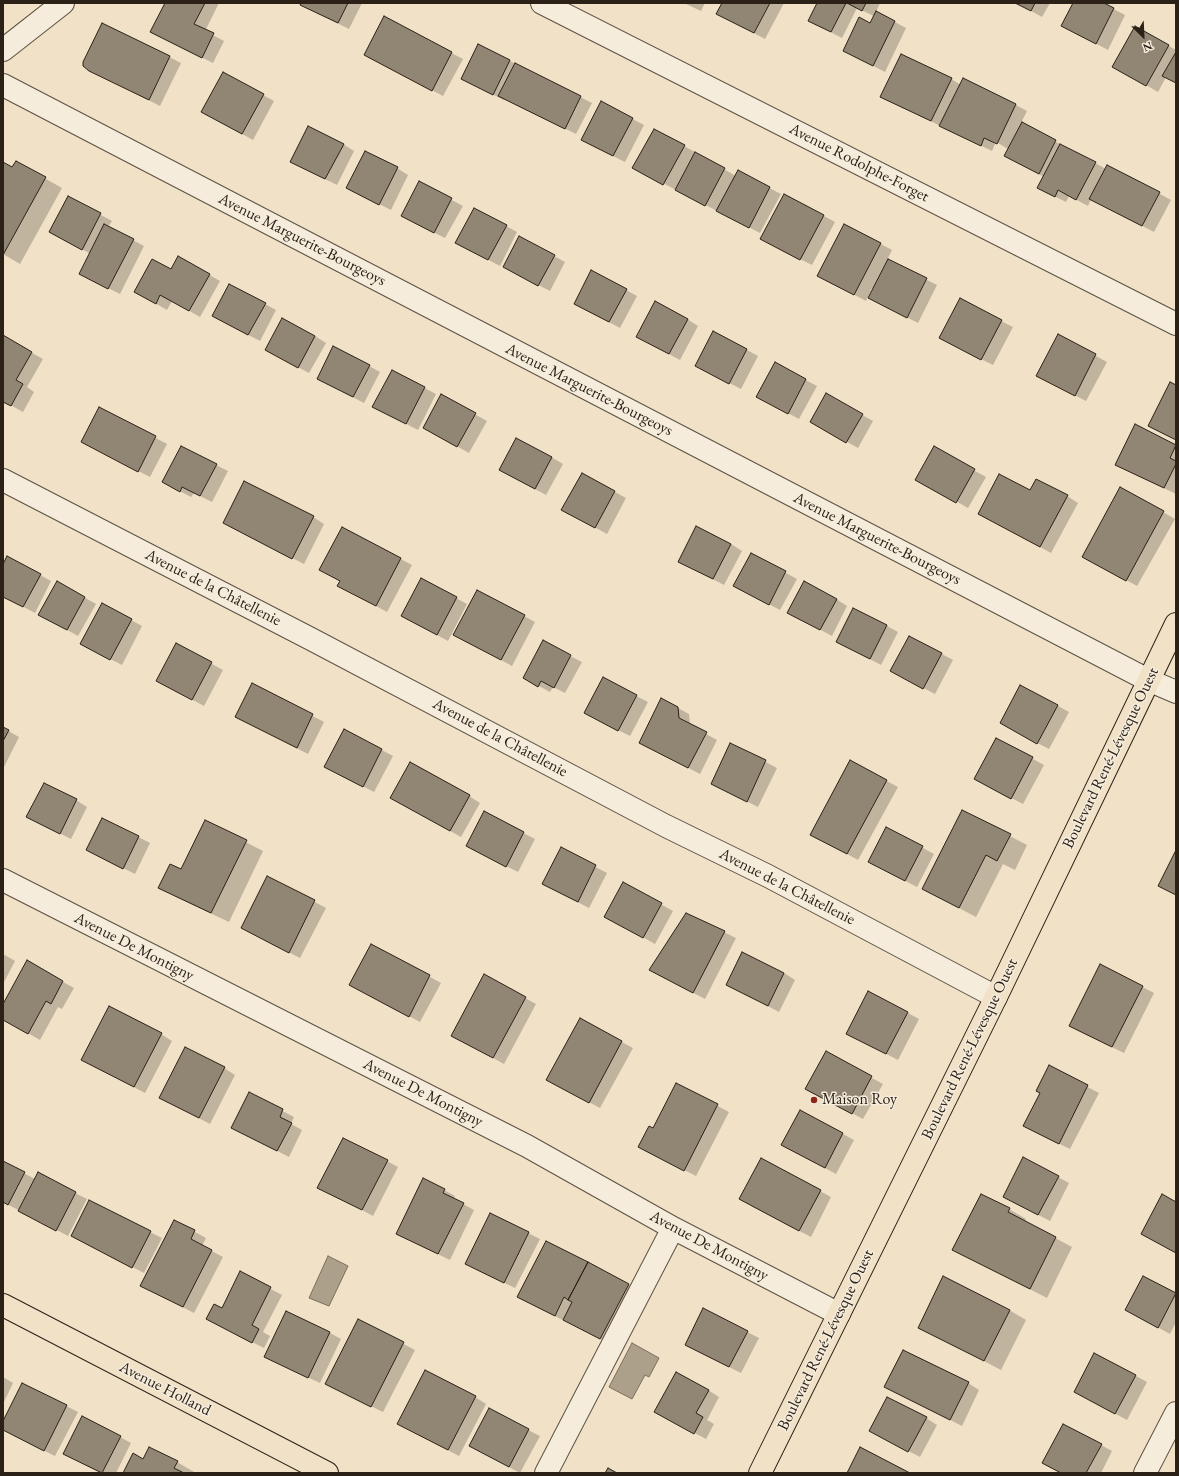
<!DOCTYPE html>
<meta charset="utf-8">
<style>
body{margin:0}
#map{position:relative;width:1179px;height:1476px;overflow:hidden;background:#f0e1c7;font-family:"EB Garamond",serif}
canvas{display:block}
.frame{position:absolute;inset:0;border:4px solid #2b2117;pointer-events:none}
.north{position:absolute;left:1123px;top:16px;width:40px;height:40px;-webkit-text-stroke:3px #f5ecdb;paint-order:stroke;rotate:156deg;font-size:11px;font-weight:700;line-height:16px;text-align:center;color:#2b2117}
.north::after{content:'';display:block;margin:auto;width:14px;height:18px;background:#2b2117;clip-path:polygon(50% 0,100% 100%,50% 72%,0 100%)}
</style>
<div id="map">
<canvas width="1179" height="1476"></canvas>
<div class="frame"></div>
<div class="north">N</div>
</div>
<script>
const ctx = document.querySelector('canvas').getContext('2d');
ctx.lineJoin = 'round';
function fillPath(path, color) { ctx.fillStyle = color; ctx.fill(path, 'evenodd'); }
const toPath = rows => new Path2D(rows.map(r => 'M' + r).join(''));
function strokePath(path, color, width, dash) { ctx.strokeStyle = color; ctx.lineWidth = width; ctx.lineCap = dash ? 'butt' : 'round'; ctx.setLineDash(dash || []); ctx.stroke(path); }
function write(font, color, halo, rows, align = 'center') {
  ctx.font = font + ' "EB Garamond",serif'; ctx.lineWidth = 3; ctx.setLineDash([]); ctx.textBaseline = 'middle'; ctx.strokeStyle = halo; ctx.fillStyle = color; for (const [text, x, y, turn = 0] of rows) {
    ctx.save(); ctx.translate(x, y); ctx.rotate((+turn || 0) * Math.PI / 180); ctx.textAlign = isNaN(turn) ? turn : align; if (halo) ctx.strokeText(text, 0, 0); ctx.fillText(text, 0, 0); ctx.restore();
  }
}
const water = toPath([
 [328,1256,348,1266,329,1306,309,1298,328,1256],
 [632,1343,659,1358,649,1377,645,1375,632,1399,609,1387,632,1343]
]);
const shadow = toPath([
 [166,3,219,3,205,31,224,41,213,63,151,32],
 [302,3,362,3,349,29,313,11],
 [684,3,705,3,701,11],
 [723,3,784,3,765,39,729,20],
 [818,3,880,3,876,12,906,28,885,72,844,51,870,24,874,16,857,8,842,38,809,21],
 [1017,3,1050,3,1042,17],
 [1074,3,1102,3,1125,15,1108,50,1074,32],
 [384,18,463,59,443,96,376,61],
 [103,24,181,63,160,106,89,70],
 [1136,28,1176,50,1176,82,1166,77,1158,92,1125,73],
 [510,61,592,103,576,134,505,99,504,100,473,85],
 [951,79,961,85,963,79,1016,105,1027,111,1021,123,1106,169,1108,166,1171,200,1154,232,1091,199,1088,206,1069,196,1066,202,1050,194,1044,177,1005,156,1008,149,993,140,992,142,995,144,992,151,893,103],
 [263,95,274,101,253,140,213,118],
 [601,103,644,125,625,162,593,146],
 [343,144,354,151,337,185,303,168],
 [684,146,695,152,695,153,736,176,738,172,781,194,760,233,645,174],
 [16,162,62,188,20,264,3,254,3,163,13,168],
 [397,168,408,175,391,210,359,194],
 [420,183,463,206,445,238,413,222],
 [68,197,112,221,108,227,144,246,120,294,92,280,91,254,61,238],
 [824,216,835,222,812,265,772,245],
 [845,225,892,250,887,260,937,285,918,323,881,304,874,289,872,288,866,301,830,282],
 [506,226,517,232,500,266,468,249],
 [554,256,565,262,550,291,515,273],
 [179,258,220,281,200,317,172,301,167,310,135,292,172,271],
 [626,290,637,296,620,328,586,310],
 [265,304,276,310,260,341,225,323],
 [687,319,698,326,680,360,648,343],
 [1001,321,1013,327,993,365,951,344],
 [315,336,326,343,309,373,277,356],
 [1059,336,1107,362,1086,401,1049,382],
 [3,337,43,359,27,387,34,392,23,412,3,401],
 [747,350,758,356,741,389,708,372],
 [775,364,817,386,799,419,769,403],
 [369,366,380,372,364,403,329,385],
 [392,371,436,394,418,430,385,413],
 [826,395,873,421,858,448,811,422],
 [442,396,487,421,469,453,435,434],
 [99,408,167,444,150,477,93,448],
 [1135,426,1176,446,1176,494,1128,471],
 [934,448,986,477,968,508,917,479],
 [551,457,563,464,546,495,500,470],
 [216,465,228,471,212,502,194,493,191,497,174,488],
 [582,474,626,498,607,534,574,516],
 [1121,488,1175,519,1137,586,1083,556],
 [1030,492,1067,496,1078,503,1051,553,990,520],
 [313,517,324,524,304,564,224,523],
 [342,528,412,565,387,612,350,592],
 [731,544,742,551,724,585,691,568],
 [751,554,797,579,780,610,746,592],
 [3,567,40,575,51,581,35,613,3,596],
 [57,582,96,604,78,636,51,621],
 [456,598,467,604,448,641,413,622],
 [836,599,847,606,832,636,800,619],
 [524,616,535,622,512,666,466,641],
 [131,620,142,626,122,665,93,650],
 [887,626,898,632,881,665,849,648],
 [910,637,953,660,935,694,902,677],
 [177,645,223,670,204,706,169,687],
 [570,656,582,662,565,693,553,687,550,692,535,684],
 [603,679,648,702,630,736,596,719],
 [252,684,324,722,308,754,247,723],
 [1021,686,1069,712,1049,749,1012,730],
 [678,708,689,714,690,725,717,740,700,774,640,743],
 [3,728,19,737,3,769],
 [344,730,393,756,374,792,337,773],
 [996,739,1044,765,1023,804,986,785],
 [731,744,777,768,758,807,712,784],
 [851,762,898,787,858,860,823,841],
 [469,796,480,803,461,837,402,804],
 [76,800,87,807,71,839,39,823],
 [962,811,1027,845,1015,870,1003,864,976,917,923,889],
 [484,813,535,839,518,872,478,852],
 [103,819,150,843,135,874,99,856],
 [205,821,263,851,229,922,176,897,159,887,181,871],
 [886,828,934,854,917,887,880,868],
 [561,849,607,873,589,908,554,890],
 [268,877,326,908,300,958,242,928],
 [623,883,673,911,655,944,617,923],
 [687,914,736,938,705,999,661,976],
 [371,945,441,983,420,1022,362,991],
 [3,954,15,961,3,984],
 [27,962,74,988,62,1009,58,1007,40,1040,3,1019,3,1006],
 [1100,965,1154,993,1124,1053,1081,1032],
 [784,973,795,980,779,1012,727,985],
 [525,998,536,1004,504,1064,464,1042],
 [908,1013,919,1019,898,1060,859,1040],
 [580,1020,633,1048,600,1108,559,1086],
 [161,1034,172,1041,145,1093,93,1066],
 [826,1053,883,1084,863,1119,818,1095],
 [1049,1067,1099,1093,1070,1149,1035,1132],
 [224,1068,235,1075,210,1124,172,1104],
 [676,1084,729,1112,696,1176,639,1147,653,1129],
 [250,1094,294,1117,291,1124,302,1130,289,1157,244,1134],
 [800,1111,854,1140,836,1174,793,1151],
 [387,1161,398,1167,373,1216,329,1192],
 [3,1162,35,1179,75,1193,87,1199,68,1236,3,1202],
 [1058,1177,1069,1183,1050,1221,1015,1203],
 [444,1190,455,1196,454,1199,474,1210,450,1260,409,1240],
 [820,1191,831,1197,811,1237,751,1206],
 [1009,1209,1026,1219,1025,1222,1072,1247,1047,1298,954,1250],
 [175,1221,206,1238,202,1246,223,1257,194,1313,153,1292],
 [150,1232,162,1238,144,1273,72,1236],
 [528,1233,540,1239,515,1288,477,1270],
 [547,1242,640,1291,612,1345,529,1303],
 [241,1273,282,1295,263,1332,270,1336,264,1348,218,1325,222,1309],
 [1144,1277,1176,1294,1176,1322,1170,1334,1137,1316],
 [704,1310,759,1338,741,1373,697,1351],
 [1009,1310,1026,1320,1001,1370,919,1327],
 [358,1320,415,1350,383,1412,338,1390],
 [330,1333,341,1339,320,1383,277,1363],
 [1136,1376,1147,1382,1127,1420,1086,1398],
 [3,1377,13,1383,3,1404],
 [968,1383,979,1390,962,1426,885,1387],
 [708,1390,719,1397,707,1420,714,1424,706,1439,667,1418],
 [475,1397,486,1404,459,1456,409,1430],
 [66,1406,78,1412,55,1456,3,1430,3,1423],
 [926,1418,937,1425,920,1457,882,1437],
 [528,1430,540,1436,520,1473,470,1446],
 [120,1437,131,1443,116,1473,101,1473,75,1460],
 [1101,1445,1112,1451,1101,1473,1062,1473],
 [143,1460,177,1462,194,1472,193,1473,124,1473]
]);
const building = toPath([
 [165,3,205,3,194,24,214,33,202,58,150,32,165,3],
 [301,3,348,3,338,23,300,5,301,3],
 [722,3,770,3,754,33,716,14,722,3],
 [817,3,846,3,831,32,808,21,817,3],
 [847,3,866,3,862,11,847,3],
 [1015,3,1035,3,1031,11,1015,3],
 [1073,3,1104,3,1114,8,1096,44,1061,26,1073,3],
 [876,11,895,21,873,66,843,51,859,17,870,23,876,11],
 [384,16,452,52,432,91,364,55,384,16],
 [102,23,170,56,149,100,89,71,83,66,83,62,102,23],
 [1135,26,1169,45,1146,86,1112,67,1135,26],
 [478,44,510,60,493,95,461,79,478,44],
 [1176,52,1176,83,1162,76,1176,52],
 [901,54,952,78,931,121,880,97,901,54],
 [515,63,581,96,565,129,498,96,515,63],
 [223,72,264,94,242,134,201,112,223,72],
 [963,78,1016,104,997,144,984,138,981,146,939,126,963,78],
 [601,101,633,118,613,156,581,140,601,101],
 [1022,122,1056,140,1039,174,1004,156,1022,122],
 [308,126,344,144,325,179,290,162,308,126],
 [654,129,685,145,663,185,632,168,654,129],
 [1060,144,1096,162,1076,200,1058,190,1055,197,1037,188,1060,144],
 [365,151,398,167,379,205,346,188,365,151],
 [695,152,725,168,705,206,675,190,695,152],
 [16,161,46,177,3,255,3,162,12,167,16,161],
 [1107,165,1160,192,1142,226,1089,199,1107,165],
 [738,170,770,187,749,228,716,211,738,170],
 [419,181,452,198,434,233,401,216,419,181],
 [784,194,824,215,800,260,760,239,784,194],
 [68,196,101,213,82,250,49,232,68,196],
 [474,208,507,225,488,260,455,243,474,208],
 [104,224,134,239,108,289,79,274,104,224],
 [844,224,881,243,854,295,817,276,844,224],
 [519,236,555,255,538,286,503,267,519,236],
 [178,256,210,274,189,311,160,295,156,304,134,292,152,259,171,269,178,256],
 [888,259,927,278,907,318,868,298,888,259],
 [591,270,627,289,609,322,574,304,591,270],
 [229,284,266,303,248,335,212,316,229,284],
 [960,298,1002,320,981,360,939,338,960,298],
 [655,301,688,319,669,354,636,337,655,301],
 [282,318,315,336,298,368,265,350,282,318],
 [713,331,747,349,729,384,695,366,713,331],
 [1058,334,1096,354,1075,396,1036,376,1058,334],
 [3,335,32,352,16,380,23,384,11,406,3,402,3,335],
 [333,346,370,365,353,397,317,379,333,346],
 [775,362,806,379,788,414,756,397,775,362],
 [392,370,425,387,406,424,372,407,392,370],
 [1170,382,1176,385,1176,440,1148,426,1170,382],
 [826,393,863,414,846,443,810,422,826,393],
 [441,394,476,413,457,447,423,428,441,394],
 [99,407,156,436,138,472,81,442,99,407],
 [1135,424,1176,445,1170,458,1176,461,1176,464,1164,488,1115,465,1135,424],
 [516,438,552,457,535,489,499,470,516,438],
 [181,446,217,464,200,496,182,487,180,492,162,482,181,446],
 [934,446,975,469,956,503,915,480,934,446],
 [582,473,615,491,595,528,561,510,582,473],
 [999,474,1030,490,1036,479,1068,495,1040,547,978,514,999,474],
 [244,481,314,516,292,559,223,523,244,481],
 [1120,487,1164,511,1126,581,1082,557,1120,487],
 [696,526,731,544,713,579,678,562,696,526],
 [342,527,401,558,376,606,337,586,340,581,319,570,342,527],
 [751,553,786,571,769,605,733,586,751,553],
 [7,556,41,574,23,607,3,597,3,564,7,556],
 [421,578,457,597,437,635,401,616,421,578],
 [57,581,85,597,67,630,38,615,57,581],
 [804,581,837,599,820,630,787,613,804,581],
 [477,590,525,615,501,660,453,635,477,590],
 [102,603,132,619,110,660,80,644,102,603],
 [853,608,887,625,870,659,836,642,853,608],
 [909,636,942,653,923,689,890,671,909,636],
 [543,640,571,655,554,688,541,681,538,687,523,678,543,640],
 [176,643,212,662,192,700,156,681,176,643],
 [603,677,637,695,618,731,584,713,603,677],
 [252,683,313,714,297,748,235,717,252,683],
 [1020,685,1058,705,1037,744,1000,723,1020,685],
 [661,698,678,707,679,718,707,732,688,768,639,743,661,698],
 [3,727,9,730,3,741,3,727],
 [344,729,382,749,363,787,324,767,344,729],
 [996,738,1033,757,1011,799,974,779,996,738],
 [730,743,766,760,747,802,711,784,730,743],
 [850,760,887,780,847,854,810,835,850,760],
 [410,762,470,795,450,831,390,798,410,762],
 [44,783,77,799,60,834,26,817,44,783],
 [962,810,1011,834,997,861,986,855,959,908,922,889,962,810],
 [484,811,524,832,506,867,466,846,484,811],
 [102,818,139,836,123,869,86,850,102,818],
 [205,820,247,840,211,913,158,888,170,864,181,869,205,820],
 [886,827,923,846,905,881,868,862,886,827],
 [561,847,596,865,578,902,542,884,561,847],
 [1176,850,1176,895,1158,886,1176,850],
 [267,876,315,900,289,953,241,928,267,876],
 [623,882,662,903,643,938,604,917,623,882],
 [686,913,725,931,693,993,649,970,686,913],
 [371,944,430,975,409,1017,349,985,371,944],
 [742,952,784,973,768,1006,726,985,742,952],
 [27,960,63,981,51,1004,46,1001,28,1034,3,1020,3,1004,27,960],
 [1100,964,1143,986,1112,1047,1069,1026,1100,964],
 [484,974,526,997,493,1058,451,1036,484,974],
 [868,991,908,1012,886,1054,846,1034,868,991],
 [109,1006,162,1033,134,1087,81,1060,109,1006],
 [580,1018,622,1041,589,1103,546,1080,580,1018],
 [185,1047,225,1067,199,1118,159,1098,185,1047],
 [826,1051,872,1076,852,1114,805,1089,826,1051],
 [1049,1065,1088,1085,1059,1144,1023,1126,1040,1093,1036,1091,1049,1065],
 [676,1083,718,1104,684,1171,638,1147,649,1126,653,1128,676,1083],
 [249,1092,283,1109,280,1117,292,1123,277,1151,231,1128,249,1092],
 [800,1110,843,1133,825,1168,781,1145,800,1110],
 [343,1138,388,1160,362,1210,317,1188,343,1138],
 [1023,1157,1059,1176,1038,1215,1003,1197,1023,1157],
 [761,1158,821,1190,799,1231,739,1199,761,1158],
 [3,1161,25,1172,8,1205,3,1202,3,1161],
 [38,1172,76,1192,56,1231,18,1211,38,1172],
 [423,1178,445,1189,443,1193,464,1203,438,1254,396,1234,423,1178],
 [981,1194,1010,1208,1008,1212,1056,1237,1030,1289,952,1250,981,1194],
 [1162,1194,1176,1202,1176,1253,1141,1234,1162,1194],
 [89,1200,151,1231,132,1268,71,1236,89,1200],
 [490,1213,529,1232,504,1283,465,1264,490,1213],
 [174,1220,195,1230,191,1239,212,1250,183,1307,140,1286,174,1220],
 [546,1241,588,1262,568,1300,564,1297,555,1316,517,1297,546,1241],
 [588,1262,629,1284,600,1339,563,1320,572,1302,568,1300,588,1262],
 [240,1271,271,1287,252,1325,259,1329,252,1343,206,1319,214,1304,222,1308,240,1271],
 [943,1276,1010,1310,984,1361,918,1328,943,1276],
 [1143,1276,1176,1293,1158,1328,1125,1310,1143,1276],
 [703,1308,748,1331,729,1367,685,1345,703,1308],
 [286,1311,330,1332,308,1378,264,1357,286,1311],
 [358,1319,404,1342,371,1407,325,1384,358,1319],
 [903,1350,969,1382,950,1420,884,1387,903,1350],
 [1094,1353,1136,1375,1115,1414,1074,1392,1094,1353],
 [425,1370,476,1396,448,1450,397,1424,425,1370],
 [676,1372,709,1390,696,1413,703,1417,694,1434,654,1412,676,1372],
 [22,1383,67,1405,44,1451,3,1430,3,1421,22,1383],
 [887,1397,927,1417,908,1452,869,1431,887,1397],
 [489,1408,529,1429,509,1467,469,1446,489,1408],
 [82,1416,121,1436,102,1473,63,1454,82,1416],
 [1063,1424,1102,1444,1086,1473,1061,1473,1042,1463,1063,1424],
 [149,1447,178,1461,174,1468,184,1473,123,1473,133,1453,143,1459,149,1447],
 [860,1447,910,1473,847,1473,860,1447],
 [608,1468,617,1473,605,1473,608,1468]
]);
const minor = toPath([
 [542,3,1176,324],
 [3,50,63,3],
 [3,85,1148,680,1176,692],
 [3,480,311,639,666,826,768,876,996,997],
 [3,880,527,1146,673,1228,839,1314],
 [546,1473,673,1228],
 [1145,1473,1176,1413]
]);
const major = toPath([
 [3,1305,327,1473],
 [760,1473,996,997,1176,624]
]);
const markers = [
 [814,1100,4,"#8f2418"]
];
const streetNames = [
 ["Avenue Rodolphe-Forget",859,163,27],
 ["Avenue Marguerite-Bourgeoys",302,240,27],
 ["Avenue Marguerite-Bourgeoys",589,390,27],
 ["Avenue Marguerite-Bourgeoys",877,539,27],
 ["Avenue de la Châtellenie",213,588,27],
 ["Avenue de la Châtellenie",500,738,28],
 ["Boulevard René-Lévesque Ouest",1111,758,-64],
 ["Avenue de la Châtellenie",787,887,27],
 ["Avenue De Montigny",134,947,27],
 ["Boulevard René-Lévesque Ouest",970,1049,-64],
 ["Avenue De Montigny",423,1093,27],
 ["Avenue De Montigny",709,1246,28],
 ["Boulevard René-Lévesque Ouest",826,1340,-64],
 ["Avenue Holland",165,1389,27]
];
const poiNames = [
 ["Maison Roy",822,1100]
];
fillPath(water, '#ada08b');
strokePath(water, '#796d5d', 1);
fillPath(shadow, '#0003');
fillPath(building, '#918573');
strokePath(building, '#2b2117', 1);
strokePath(minor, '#5c5143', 24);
strokePath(major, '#2b2117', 24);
strokePath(minor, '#f5ecdb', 22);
strokePath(major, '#f0e1c7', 22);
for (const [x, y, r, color] of markers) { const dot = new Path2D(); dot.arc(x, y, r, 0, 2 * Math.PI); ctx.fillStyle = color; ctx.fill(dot); strokePath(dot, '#f5ecdb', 1.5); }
write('16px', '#2b2117', '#f5ecdb', streetNames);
write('16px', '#2b2117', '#f5ecdb', poiNames, 'left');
</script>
